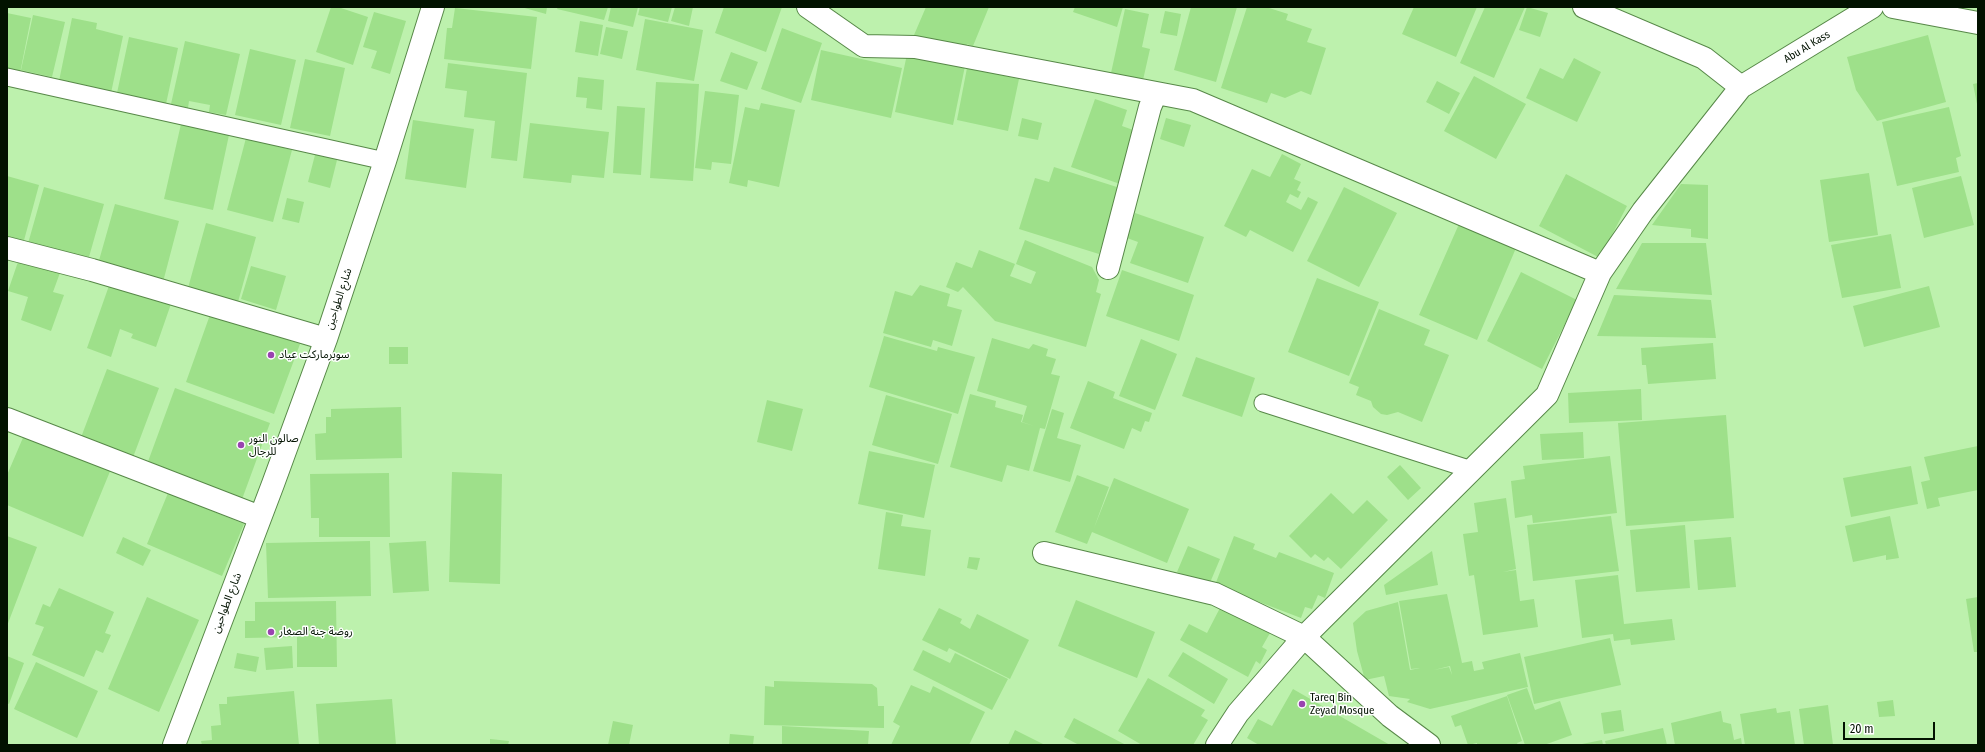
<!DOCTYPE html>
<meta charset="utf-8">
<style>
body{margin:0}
#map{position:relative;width:1985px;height:752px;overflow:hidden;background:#bdf1ad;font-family:"Fira Sans Condensed",sans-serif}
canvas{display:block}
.frame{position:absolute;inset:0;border:8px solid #021200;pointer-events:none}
.scale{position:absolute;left:1843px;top:722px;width:92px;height:18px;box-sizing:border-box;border:2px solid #021200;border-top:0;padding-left:5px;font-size:12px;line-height:14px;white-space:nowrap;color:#021200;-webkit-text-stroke:3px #fff;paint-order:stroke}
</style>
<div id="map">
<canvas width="1985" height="752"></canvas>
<div class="frame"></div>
<div class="scale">20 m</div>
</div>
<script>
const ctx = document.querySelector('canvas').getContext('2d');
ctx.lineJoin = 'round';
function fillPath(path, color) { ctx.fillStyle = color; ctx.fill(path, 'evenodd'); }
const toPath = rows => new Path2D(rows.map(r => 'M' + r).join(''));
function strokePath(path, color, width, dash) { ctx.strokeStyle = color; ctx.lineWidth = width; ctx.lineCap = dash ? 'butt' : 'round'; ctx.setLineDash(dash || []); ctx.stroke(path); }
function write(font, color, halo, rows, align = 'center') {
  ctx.font = font + ' "Fira Sans Condensed","Noto Sans Arabic",sans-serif'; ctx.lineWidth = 3; ctx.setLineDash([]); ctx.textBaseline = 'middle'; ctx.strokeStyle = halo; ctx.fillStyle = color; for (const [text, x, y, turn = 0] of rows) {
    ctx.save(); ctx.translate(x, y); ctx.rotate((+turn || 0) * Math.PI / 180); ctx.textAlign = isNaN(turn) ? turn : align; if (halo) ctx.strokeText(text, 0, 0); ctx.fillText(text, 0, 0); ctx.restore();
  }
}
const building = toPath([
 [331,7,338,7,368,17,353,65,316,52],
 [521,7,547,7,546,14],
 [558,7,608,7,604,20,557,9],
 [611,7,638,7,633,27,608,21],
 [640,7,672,7,668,22,638,15],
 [675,7,693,7,689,26,671,21],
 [724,7,782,7,766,52,715,33],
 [926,7,989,7,973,46,967,44,965,49,932,42,914,35],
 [1075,7,1123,7,1117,27,1073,12],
 [1191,7,1237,7,1216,82,1174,70],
 [1247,7,1266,7,1288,14,1286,20,1312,29,1307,42,1326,48,1311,95,1301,91,1285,98,1271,93,1267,103,1221,88],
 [1414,7,1477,7,1456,57,1402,34],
 [1485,7,1525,7,1494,78,1460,63],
 [1527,7,1548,13,1540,37,1519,30],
 [455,8,537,17,531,69,444,59,447,28,452,28],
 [1125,9,1149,14,1142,47,1150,49,1143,80,1111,73],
 [1165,11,1181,14,1177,36,1160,33],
 [374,12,406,21,390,74,371,68,377,51,363,47],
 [7,13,31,18,20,73,7,70],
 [33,15,65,22,52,77,21,70],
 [72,18,97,23,96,29,123,36,111,93,59,81],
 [645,19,703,30,694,81,636,70],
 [580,21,603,25,598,56,575,52],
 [606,27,628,31,622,59,600,54],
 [782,28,822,43,801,103,761,89],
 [1928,35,1946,102,1877,121,1856,90,1847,57],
 [129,37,178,48,166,104,117,93],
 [185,41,240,54,226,115,209,112,210,105,189,101,188,108,171,104],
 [250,49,296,60,281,125,235,115],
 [821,50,902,68,891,118,811,100],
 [731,52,758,62,747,90,720,81],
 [907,54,965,66,953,125,895,112],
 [1574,58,1601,72,1577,122,1526,98,1540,68,1563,79],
 [305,59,345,68,330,136,290,128],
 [448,63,527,73,517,161,491,158,495,121,464,117,467,91,445,88],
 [967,68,1019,79,1008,131,957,120],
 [1474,76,1526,104,1496,159,1444,131],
 [578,77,604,80,602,110,586,108,587,98,576,97],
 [1437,81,1460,93,1449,114,1426,102],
 [656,82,699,84,693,181,650,178],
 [1978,83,1978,104,1977,104,1973,84],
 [705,91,739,95,731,164,712,162,711,170,695,168],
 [1095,99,1127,110,1122,126,1136,131,1123,185,1071,167],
 [761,103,795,110,779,187,748,180,747,187,729,183,745,107,759,110],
 [617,106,645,108,641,175,613,173],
 [1949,107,1961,156,1956,158,1959,172,1897,186,1882,122],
 [1022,118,1042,123,1038,140,1018,136],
 [1166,118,1191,125,1184,147,1160,139],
 [413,120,474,129,466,188,405,179],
 [530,123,609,132,604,178,572,175,571,183,523,178],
 [181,124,229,135,213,210,164,199],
 [246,138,292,150,273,222,227,210],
 [316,151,338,156,330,188,308,182],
 [1282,154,1301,164,1294,179,1301,182,1297,190,1301,192,1298,198,1290,194,1286,202,1301,210,1308,197,1318,202,1293,252,1250,230,1246,237,1224,226,1252,169,1270,177],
 [1054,167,1120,188,1099,254,1019,229,1035,178,1049,182],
 [1869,173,1878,235,1829,242,1820,180],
 [1566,174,1627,206,1600,258,1539,226],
 [7,176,39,185,23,244,7,240],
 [1961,176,1974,225,1924,238,1912,188],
 [1681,184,1708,185,1708,239,1691,237,1691,229,1652,225],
 [44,187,104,204,89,257,84,256,82,262,27,247],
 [1344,187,1397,213,1359,287,1307,261],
 [287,198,304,202,299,223,282,219],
 [115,204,179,221,163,282,98,264],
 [1135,213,1204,237,1188,283,1130,263,1138,242,1127,238],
 [206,223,256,237,238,302,188,288],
 [1459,224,1516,248,1477,340,1419,315],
 [1891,234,1901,288,1842,298,1831,245],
 [1025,240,1092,267,1099,280,1096,292,1101,294,1086,347,995,321,963,287,958,292,946,287,956,262,972,268,979,250,1015,264,1010,276,1031,284,1036,272,1016,264],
 [1642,243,1706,243,1712,295,1616,289],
 [20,256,61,270,53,292,64,295,51,331,21,320,28,297,8,291],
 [251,266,286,276,276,310,241,299],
 [1122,270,1194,295,1179,341,1106,316],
 [1521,272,1577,300,1542,369,1487,341],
 [1317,278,1379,302,1349,376,1288,352],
 [111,280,172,301,156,347,131,338,133,334,120,329,111,357,87,348],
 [920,285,950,294,947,306,962,310,952,346,933,340,931,347,883,333,895,291,912,296],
 [1929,286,1940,327,1864,347,1853,306],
 [1614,295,1711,300,1716,338,1597,336],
 [1379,309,1430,330,1424,345,1449,355,1422,422,1398,412,1387,415,1381,414,1373,407,1371,401,1356,395,1359,387,1349,383],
 [211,312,300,344,274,414,186,382],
 [884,336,937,351,938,347,975,357,958,414,869,387],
 [992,338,1029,349,1033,344,1048,349,1046,356,1056,359,1051,374,1060,376,1045,429,1040,428,1029,471,1007,465,1002,482,950,467,970,394,996,401,995,407,1023,415,1021,422,1034,426,1022,422,1027,406,977,391],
 [1141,339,1177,354,1155,410,1119,396],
 [1713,343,1716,379,1648,384,1646,365,1642,365,1641,348],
 [389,347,408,347,408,364,389,364],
 [1196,357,1255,378,1242,417,1182,396],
 [107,369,159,388,132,460,80,440],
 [1088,381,1115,392,1113,398,1152,413,1149,422,1145,421,1141,432,1132,428,1124,449,1070,428],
 [175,388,270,423,241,502,146,467],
 [1641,389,1642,420,1569,423,1568,393],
 [886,395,952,414,938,464,872,445],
 [767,400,803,409,792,451,757,442],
 [401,407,402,458,316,460,315,434,326,433,326,417,331,417,331,409],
 [1052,409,1064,413,1057,438,1081,445,1070,482,1033,471],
 [1726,415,1734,518,1626,526,1618,423],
 [1583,432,1584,458,1542,460,1540,434],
 [25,433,111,469,83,537,7,505,7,475],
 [1978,446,1978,490,1938,498,1940,506,1927,509,1921,482,1930,480,1924,457],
 [869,451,935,465,924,518,858,504],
 [1610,456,1617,513,1533,523,1532,515,1515,518,1511,481,1525,479,1523,466],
 [1400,465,1421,488,1408,500,1387,477],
 [1911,466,1918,504,1851,517,1843,478],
 [452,472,502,474,500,584,449,582],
 [389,473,390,537,319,537,319,518,311,518,310,474],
 [1077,475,1109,487,1094,528,1114,478,1189,509,1167,563,1092,532,1087,544,1055,532],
 [168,493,244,524,222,576,147,544],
 [1331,493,1353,514,1367,500,1388,520,1341,569,1328,557,1324,561,1315,554,1311,558,1289,536],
 [1506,498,1516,569,1503,572,1516,570,1520,601,1534,599,1538,627,1483,635,1474,575,1469,576,1463,534,1478,532,1474,503],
 [886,512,903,515,901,526,931,530,925,576,878,569],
 [1611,516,1619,571,1533,581,1527,525],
 [1890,516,1899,558,1886,560,1886,555,1853,562,1845,526],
 [1685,525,1690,588,1636,592,1630,530],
 [7,536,37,547,7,626],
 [1234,536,1255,544,1253,549,1276,558,1279,552,1334,573,1325,598,1318,595,1312,609,1305,607,1301,618,1215,585],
 [123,537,151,550,143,566,116,553],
 [1731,537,1736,587,1698,590,1694,540],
 [370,541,371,596,268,598,266,543],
 [426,541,429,591,393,593,389,543],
 [1188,546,1220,559,1209,585,1177,572],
 [1432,551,1438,585,1386,595,1384,585],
 [969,557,980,558,977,570,967,568],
 [1618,575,1624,624,1672,619,1675,640,1631,645,1630,639,1614,641,1613,634,1582,638,1575,580],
 [59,588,114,612,105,633,111,635,103,653,96,650,84,677,32,655,44,627,35,624,43,604,50,607],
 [1447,594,1462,663,1472,661,1474,671,1484,669,1482,662,1520,653,1528,687,1430,709,1407,702,1410,699,1389,696,1384,676,1365,680,1357,651,1353,623,1366,611,1398,602,1410,670,1420,668,1411,669,1399,601],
 [1450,666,1452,675,1449,667,1434,670],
 [147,597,199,620,159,712,108,689],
 [1978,597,1978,652,1974,652,1966,599],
 [1076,600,1155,632,1137,678,1058,646],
 [336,601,337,667,297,667,297,637,245,638,245,621,255,621,255,602],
 [1221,606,1270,633,1262,647,1267,650,1260,664,1256,661,1248,677,1180,640,1189,624,1207,633],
 [939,608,962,619,960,623,970,629,977,614,1029,640,1010,679,949,648,947,652,922,640],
 [1610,638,1621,685,1534,704,1524,657],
 [292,646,293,668,266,670,264,648],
 [923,650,950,663,955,653,1008,679,992,710,913,670],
 [1183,652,1228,679,1214,704,1168,676],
 [237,653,259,657,256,672,234,668],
 [7,656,24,663,9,704,7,703],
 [36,662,98,691,77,738,14,709],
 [1148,678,1205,710,1201,716,1208,720,1193,745,1142,745,1118,731],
 [774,681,872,684,877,688,878,706,884,706,884,728,764,725,765,686,774,687],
 [911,685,930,693,933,686,985,712,969,745,891,745,900,726,893,722],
 [1527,688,1535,710,1560,701,1572,735,1544,745,1525,745,1507,695],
 [1293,689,1390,745,1259,745,1247,738,1258,719,1272,726],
 [294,691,299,745,202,745,201,741,212,740,211,726,221,725,219,704,227,704,227,697],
 [1507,696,1522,741,1517,743,1518,745,1477,745,1477,743,1468,745,1461,725,1455,727,1451,716],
 [392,699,396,745,319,745,316,704],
 [1893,700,1895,716,1879,717,1877,702],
 [1828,705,1833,745,1804,745,1799,709],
 [1776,708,1777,713,1790,711,1795,745,1745,745,1740,714],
 [1621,710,1624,731,1604,734,1601,713],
 [1721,711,1723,722,1731,724,1734,740,1741,738,1742,745,1675,745,1671,723],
 [1074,718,1126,745,1079,745,1064,737],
 [613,721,633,725,629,745,608,745],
 [782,726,869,731,868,745,782,745],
 [1663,728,1667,745,1606,745,1605,741],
 [1015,730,1045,745,1008,745],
 [730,734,754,736,753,745,729,745],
 [490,739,509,741,508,745,490,745],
 [1602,740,1603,745,1582,745,1582,744]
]);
const lane = toPath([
 [7,77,385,161],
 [1263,403,1472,470]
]);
const street = toPath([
 [808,7,864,46,915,47,1193,100,1600,273],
 [1584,7,1704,58,1741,87],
 [1893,7,1978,23],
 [7,248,92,270,326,339],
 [1108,268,1150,107,1156,93],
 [7,419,260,517],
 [1044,553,1215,594,1304,637,1390,716,1429,745],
 [174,745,273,484,326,339,385,161,433,7],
 [1217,745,1238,713,1304,637,1547,395,1600,273,1643,211,1741,87,1872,7]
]);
const markers = [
 [271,355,4,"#9943b0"],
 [241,445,4,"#9943b0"],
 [271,632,4,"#9943b0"],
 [1302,704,4,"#9943b0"]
];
const streetNames = [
 ["Abu Al Kass",1807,47,-31],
 ["شارع الطواحين",339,299,-72],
 ["شارع الطواحين",227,603,-69]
];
const poiNames = [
 ["سوبرماركت عياد",279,355],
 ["صالون النور",249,439],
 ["للرجال",249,452],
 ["روضة جنة الصغار",279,632],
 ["Tareq Bin",1310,698],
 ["Zeyad Mosque",1310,711]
];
fillPath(building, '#9ee08a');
strokePath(lane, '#578848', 19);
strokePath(street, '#578848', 24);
strokePath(lane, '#fff', 17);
strokePath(street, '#fff', 22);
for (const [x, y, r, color] of markers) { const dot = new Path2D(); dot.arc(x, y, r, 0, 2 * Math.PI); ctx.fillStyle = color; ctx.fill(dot); strokePath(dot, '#fff', 1.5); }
write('11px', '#021200', '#fff', streetNames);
write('11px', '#021200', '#fff', poiNames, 'left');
</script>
